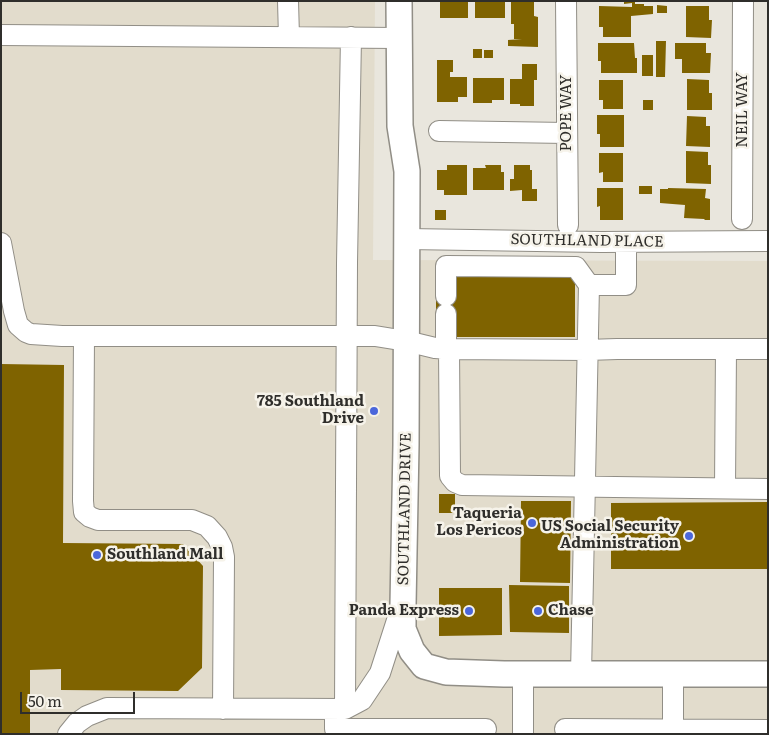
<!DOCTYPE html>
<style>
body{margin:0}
#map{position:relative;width:769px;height:735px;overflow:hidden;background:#e9e6dd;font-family:Literata,serif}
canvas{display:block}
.frame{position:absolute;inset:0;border:2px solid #2f2e2b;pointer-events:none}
.scale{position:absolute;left:20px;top:692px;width:115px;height:22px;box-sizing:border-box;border:2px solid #2f2e2b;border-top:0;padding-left:6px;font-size:15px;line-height:18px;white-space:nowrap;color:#2f2e2b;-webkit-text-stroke:4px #f6f3ea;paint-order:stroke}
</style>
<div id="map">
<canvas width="769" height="735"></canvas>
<div class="frame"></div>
<div class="scale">50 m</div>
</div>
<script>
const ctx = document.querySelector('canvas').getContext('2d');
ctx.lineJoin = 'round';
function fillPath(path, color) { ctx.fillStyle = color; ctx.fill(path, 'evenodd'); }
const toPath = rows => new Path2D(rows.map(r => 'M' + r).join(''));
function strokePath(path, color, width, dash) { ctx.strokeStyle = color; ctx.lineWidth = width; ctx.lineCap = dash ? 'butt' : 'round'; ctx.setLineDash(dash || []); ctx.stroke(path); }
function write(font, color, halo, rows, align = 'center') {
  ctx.font = font + ' Literata,serif'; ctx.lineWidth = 5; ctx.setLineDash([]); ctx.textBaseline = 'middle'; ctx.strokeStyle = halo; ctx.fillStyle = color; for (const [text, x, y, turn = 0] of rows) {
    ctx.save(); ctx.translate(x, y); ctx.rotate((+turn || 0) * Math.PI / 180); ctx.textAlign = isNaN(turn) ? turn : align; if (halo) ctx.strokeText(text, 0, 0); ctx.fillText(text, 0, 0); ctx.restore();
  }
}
const built = toPath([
 [1,1,375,1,373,260,768,261,768,734,1,734]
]);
const building = toPath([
 [440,1,468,1,468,18,440,18],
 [475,1,505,1,505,18,475,18],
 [511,1,534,1,534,16,538,17,538,47,508,46,508,40,522,39,514,39,514,24,511,24],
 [624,1,635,1,635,4,644,4,644,6,653,6,653,14,631,16,631,37,603,37,603,27,599,27,599,6,632,7,632,3,624,4],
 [657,5,667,6,667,13,657,13],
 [686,6,709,6,709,20,712,20,711,38,686,37],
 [656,41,666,41,665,77,656,77],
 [598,43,634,43,635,58,637,58,637,73,601,73,601,61,598,61],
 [675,43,706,43,706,53,711,53,710,73,682,73,682,59,675,59],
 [473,49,482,49,482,58,473,58],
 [484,50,493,50,493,58,484,58],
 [642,55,653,55,653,76,642,76],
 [437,60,453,60,453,72,450,72,450,77,467,77,467,97,458,97,458,102,437,102],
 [522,64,537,64,537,80,534,80,534,106,520,106,520,104,510,104,510,79,522,79],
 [473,78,504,78,504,100,492,100,492,103,473,103],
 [687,79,709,80,709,93,712,93,712,110,687,110],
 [599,80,623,80,623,109,603,109,603,100,599,100],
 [643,100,653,100,653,110,643,110],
 [597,115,624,115,624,147,600,147,600,134,597,134],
 [687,116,706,117,706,126,710,126,710,147,686,146],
 [686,151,708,152,708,165,711,165,711,184,686,183],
 [599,153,623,153,623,182,603,182,603,172,599,173],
 [447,165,467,165,467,195,444,195,444,190,437,190,437,170,447,170],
 [485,165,501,165,501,172,504,172,504,190,473,190,473,168,486,168],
 [514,165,530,165,530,170,532,170,532,189,537,189,537,201,522,201,522,190,510,191,510,179,514,179],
 [639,186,652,186,652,194,639,194],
 [597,188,623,188,623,220,600,220,600,206,597,207],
 [668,188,706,189,705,198,710,199,710,220,705,220,704,219,684,218,685,205,660,203,660,189,668,189],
 [435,210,446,210,446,220,435,220],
 [456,271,575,272,575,337,456,337,436,314,436,296],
 [1,364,64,365,63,543,183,544,203,566,202,668,178,691,61,690,61,669,30,670,30,734,1,734],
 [439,494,455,494,455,513,439,513],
 [521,501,571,501,570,583,520,582],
 [767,502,767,569,611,569,611,503],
 [509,585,569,586,569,633,510,632],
 [439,588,502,588,502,635,439,636]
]);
const minor = toPath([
 [288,1,289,37],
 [566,1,568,225],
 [1,35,399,38],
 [439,131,567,133],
 [742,219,743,1],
 [407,239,601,242,768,241],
 [1,243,14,311,18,325,26,332,31,334,62,336,375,336,406,341,435,348,449,349,450,476,455,482,462,485,768,489],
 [589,285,626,285,626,242],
 [446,296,446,266,576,267,589,285],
 [84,336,83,501,84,512,90,517,98,520,192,520,207,526,217,537,222,547,224,557,223,709],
 [446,348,446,314],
 [449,349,587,350,617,349,768,349],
 [725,488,726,349],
 [523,674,523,734],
 [581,674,589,285],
 [335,709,335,729,486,729],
 [345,709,347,263,351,37],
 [565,729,768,730],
 [673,730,673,674],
 [68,734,77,723,87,716,107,708,345,709,362,700,380,673,400,611]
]);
const major = toPath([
 [399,1,400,126,407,171,406,445,403,605,403,629,412,651,424,666,446,672,504,674,768,674]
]);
const markers = [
 [374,411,5,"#4b67db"],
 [532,523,5,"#4b67db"],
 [689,536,5,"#4b67db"],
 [97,555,5,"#4b67db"],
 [469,611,5,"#4b67db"],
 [538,611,5,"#4b67db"]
];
const streetNames = [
 ["NEIL WAY",743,110,-90],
 ["POPE WAY",567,113,-90],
 ["SOUTHLAND PLACE",587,241,1],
 ["SOUTHLAND DRIVE",405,509,-89]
];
const poiNames = [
 ["785 Southland",364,402],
 ["Drive",364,419],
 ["Taqueria",522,514],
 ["Los Pericos",522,531],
 ["US Social Security",679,527],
 ["Administration",679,544],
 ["Southland Mall",107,555,"left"],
 ["Panda Express",459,611],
 ["Chase",548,611,"left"]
];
fillPath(built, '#e2dccc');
fillPath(building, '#7f6300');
strokePath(minor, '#918e86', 22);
strokePath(major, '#918e86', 28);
strokePath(minor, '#fff', 20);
strokePath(major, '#fff', 25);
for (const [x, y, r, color] of markers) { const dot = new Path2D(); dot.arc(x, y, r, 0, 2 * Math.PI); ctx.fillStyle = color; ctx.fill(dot); strokePath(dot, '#f6f3ea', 2); }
write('15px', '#2f2e2b', '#f6f3ea', streetNames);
write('bold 15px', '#2f2e2b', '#f6f3ea', poiNames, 'right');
</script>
